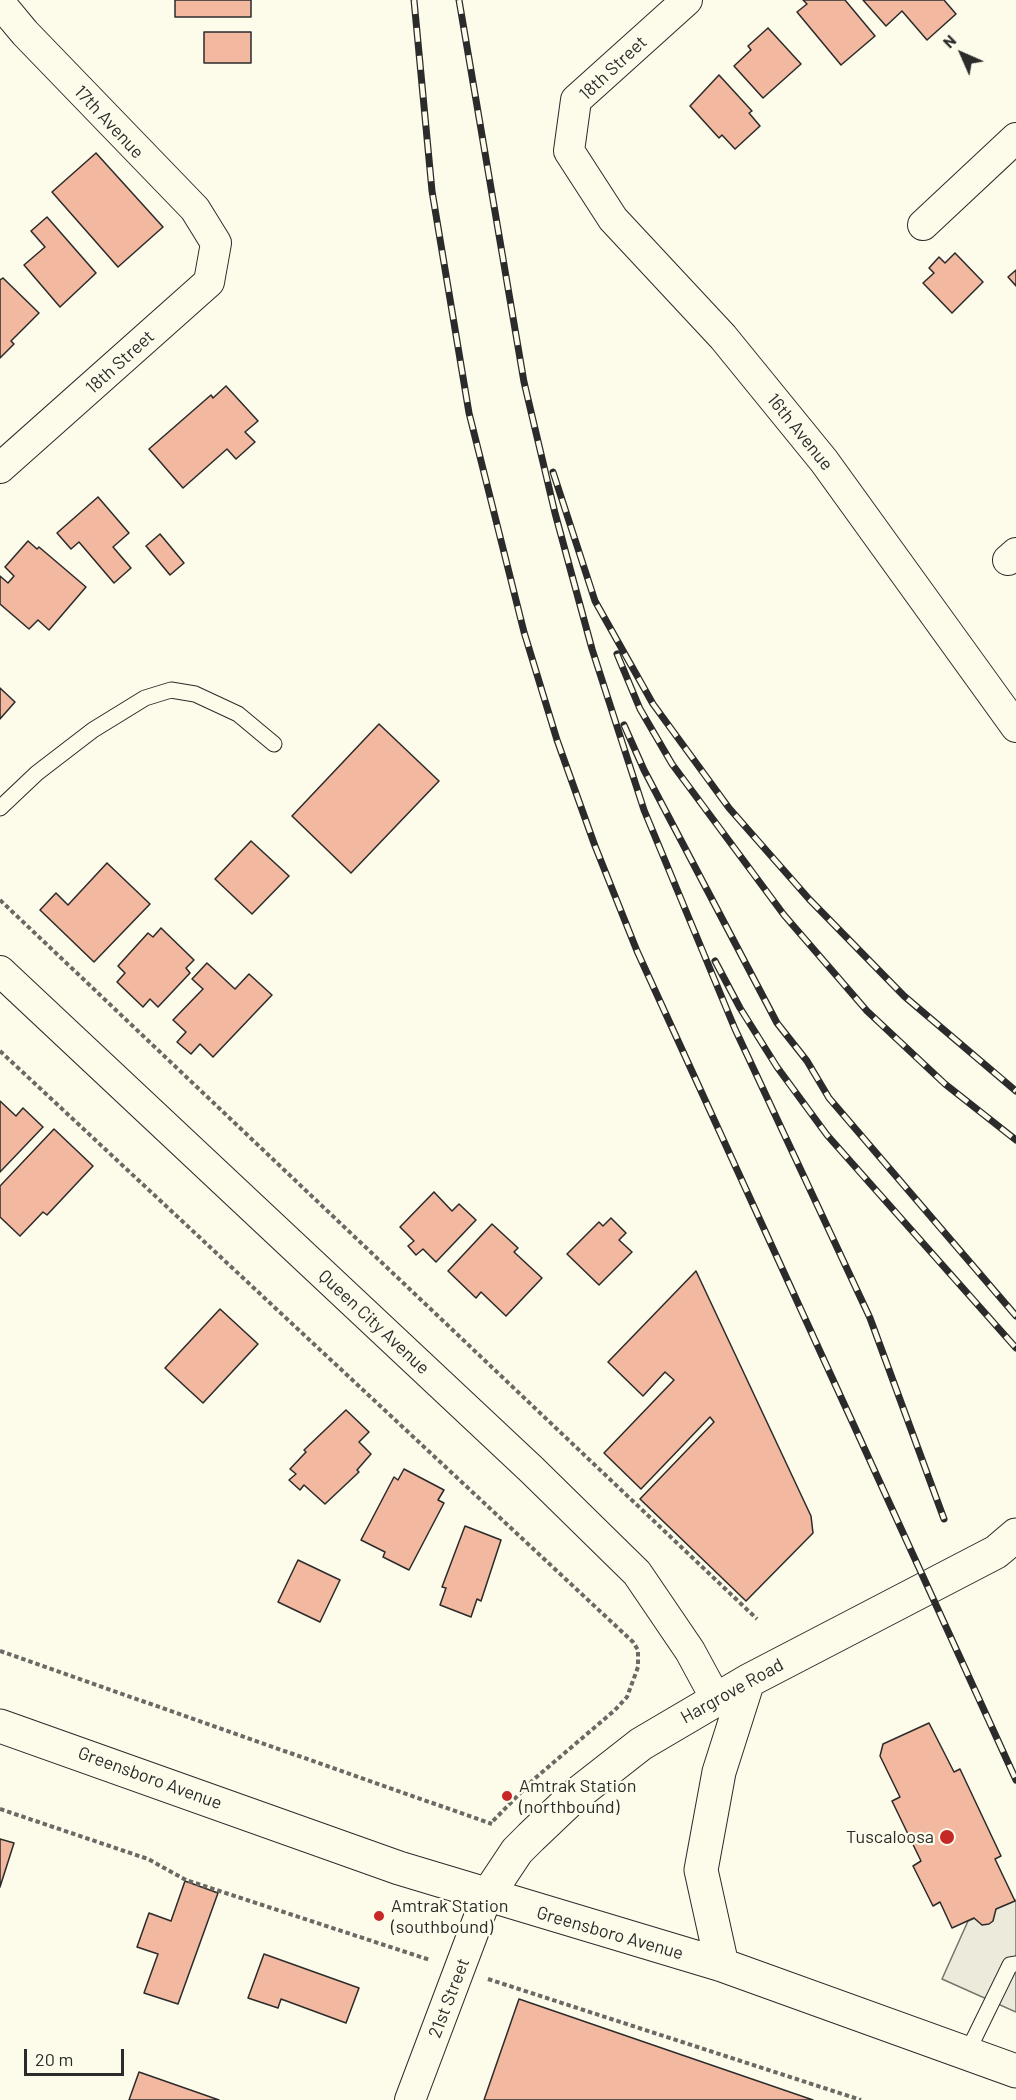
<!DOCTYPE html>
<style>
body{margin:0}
#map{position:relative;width:1016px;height:2100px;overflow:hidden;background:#fdfbea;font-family:Barlow,sans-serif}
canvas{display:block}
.north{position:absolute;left:932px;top:24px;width:60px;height:60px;-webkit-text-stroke:4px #fdfbea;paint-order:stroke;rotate:315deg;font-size:16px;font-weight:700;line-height:24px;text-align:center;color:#2b2b2b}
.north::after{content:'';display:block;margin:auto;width:21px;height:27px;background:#2b2b2b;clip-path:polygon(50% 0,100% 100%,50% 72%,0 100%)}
.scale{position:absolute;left:24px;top:2049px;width:100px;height:27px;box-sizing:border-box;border:3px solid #2b2b2b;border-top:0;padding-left:8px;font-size:18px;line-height:21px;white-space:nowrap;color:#2b2b2b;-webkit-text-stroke:4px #fdfbea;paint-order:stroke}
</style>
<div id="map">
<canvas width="1016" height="2100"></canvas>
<div class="north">N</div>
<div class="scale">20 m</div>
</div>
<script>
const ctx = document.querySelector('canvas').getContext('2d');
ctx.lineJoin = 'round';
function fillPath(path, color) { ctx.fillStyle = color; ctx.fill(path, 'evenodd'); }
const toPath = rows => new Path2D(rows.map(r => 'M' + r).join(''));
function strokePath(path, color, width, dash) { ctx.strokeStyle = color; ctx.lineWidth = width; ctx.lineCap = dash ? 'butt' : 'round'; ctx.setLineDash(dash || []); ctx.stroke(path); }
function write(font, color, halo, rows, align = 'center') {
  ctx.font = font + ' Barlow,sans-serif'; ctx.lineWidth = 4.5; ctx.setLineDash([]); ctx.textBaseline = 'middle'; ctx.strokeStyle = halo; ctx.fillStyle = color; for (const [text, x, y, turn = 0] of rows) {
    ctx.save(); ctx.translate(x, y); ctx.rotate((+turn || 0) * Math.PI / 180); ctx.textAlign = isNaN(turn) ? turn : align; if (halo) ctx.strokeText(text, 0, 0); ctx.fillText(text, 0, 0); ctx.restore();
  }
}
const parking = toPath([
 [1016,1900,1016,2012,942,1979,968,1921,1016,1900]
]);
const building = toPath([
 [175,0,251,0,251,17,175,17,175,0],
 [803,0,845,0,875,36,841,65,797,12,807,4,803,0],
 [863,0,944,0,956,14,927,40,902,11,886,26,863,0],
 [768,28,801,64,763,98,734,66,751,50,748,46,768,28],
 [204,32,251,32,251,63,204,63,204,32],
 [719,75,752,111,749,113,760,126,735,149,722,135,719,138,690,106,719,75],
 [96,153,163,227,118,267,52,192,96,153],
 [47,217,96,273,60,307,24,265,45,247,31,231,47,217],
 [955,253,983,282,952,313,923,283,934,273,929,268,939,257,945,263,955,253],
 [1016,270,1016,286,1008,277,1016,270],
 [3,278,39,313,11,341,14,344,0,358,0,280,3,278],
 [226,386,258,421,245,432,255,442,236,459,227,449,183,488,149,449,211,395,213,398,226,386],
 [98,497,129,533,113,547,131,568,114,583,79,542,71,549,57,533,98,497],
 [160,534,184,563,170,575,146,546,160,534],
 [28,541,37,549,39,547,86,587,49,630,38,620,29,629,0,604,0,576,8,583,14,576,5,567,28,541],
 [0,688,15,702,0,719,0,688],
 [379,724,439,781,351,873,292,816,379,724],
 [251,841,289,876,252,914,215,879,251,841],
 [107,863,150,904,94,962,40,910,56,893,68,905,107,863],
 [161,928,194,960,186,968,190,973,158,1007,150,999,143,1007,117,982,125,973,118,966,148,933,153,937,161,928],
 [207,963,235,989,249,974,272,995,213,1057,200,1044,191,1054,177,1042,186,1032,173,1020,203,989,192,979,207,963],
 [0,1101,16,1116,23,1108,43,1127,0,1172,0,1101],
 [54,1129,93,1166,47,1215,43,1212,20,1236,0,1217,0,1186,54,1129],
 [434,1192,452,1211,459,1204,476,1220,436,1262,423,1249,416,1255,408,1246,414,1241,400,1227,434,1192],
 [611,1218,626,1233,619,1240,632,1252,599,1285,567,1254,599,1222,603,1226,611,1218],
 [492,1224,518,1248,514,1252,542,1278,506,1316,481,1292,476,1298,448,1271,492,1224],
 [696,1271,811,1516,813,1533,746,1601,640,1499,714,1422,710,1417,641,1489,604,1453,674,1380,665,1372,643,1396,608,1362,696,1271],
 [220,1309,258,1344,203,1403,165,1368,220,1309],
 [346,1410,369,1432,359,1442,371,1454,357,1470,359,1472,325,1504,304,1485,300,1490,289,1480,296,1474,290,1469,306,1452,304,1450,346,1410],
 [404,1469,444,1490,438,1500,444,1503,409,1570,383,1557,385,1552,361,1540,394,1477,398,1480,404,1469],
 [465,1526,501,1540,481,1601,477,1599,471,1617,440,1605,446,1588,442,1587,465,1526],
 [298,1560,340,1580,320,1622,278,1602,298,1560],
 [929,1723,954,1772,960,1769,1001,1856,995,1859,1015,1901,996,1909,993,1921,989,1924,982,1925,974,1918,952,1928,940,1902,933,1906,913,1866,921,1861,892,1801,900,1797,880,1756,883,1744,929,1723],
 [0,1839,14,1843,0,1887,0,1839],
 [185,1881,218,1893,178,2004,144,1993,158,1954,137,1947,149,1913,171,1921,185,1881],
 [264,1954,359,1988,346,2023,281,1999,278,2008,248,1998,264,1954],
 [519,1999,813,2100,484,2100,519,1999],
 [139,2072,219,2100,129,2100,139,2072]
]);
const path = toPath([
 [0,900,757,1619],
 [0,1051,633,1642,638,1650,638,1667,627,1697,615,1710,533,1780,491,1823],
 [0,1651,492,1824],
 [0,1809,148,1859,186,1880,430,1960],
 [488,1979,861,2100]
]);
const service = toPath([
 [0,808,37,773,93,730,145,698,171,690,195,694,238,714,274,744],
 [967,2053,1010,1965,1016,1964]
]);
const minor = toPath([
 [687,0,576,100,569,151,613,219,723,337,824,461,1016,727],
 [0,3,25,33,195,209,216,243,209,282,0,468],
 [923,225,1016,138],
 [1008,560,1016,553],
 [0,971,532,1470,637,1573,690,1651,716,1699],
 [410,2100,487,1896]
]);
const secondary = toPath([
 [0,1726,399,1868,722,1965,1016,2071],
 [487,1896,517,1851,531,1837,572,1798,641,1744,748,1681,996,1552,1016,1535],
 [722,1965,701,1870,719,1772,748,1681]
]);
const rail = toPath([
 [414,0,432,191,469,413,524,632,557,740,595,846,637,951,1016,1780],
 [459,0,524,382,555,513,592,649,644,810,735,1029,870,1318,944,1519],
 [553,472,595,601,653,704,729,808,809,899,904,996,1016,1091],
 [617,654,640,709,672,764,784,915,867,1011,945,1084,1016,1140],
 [624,725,644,770,777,1023,807,1061,829,1098,1016,1316],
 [715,961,740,1008,777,1067,827,1135,1016,1348]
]);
const markers = [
 [507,1796,6,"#c62828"],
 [947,1837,8,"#c62828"],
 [379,1916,6,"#c62828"]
];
const streetNames = [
 ["18th Street",613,68,-43],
 ["17th Avenue",109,122,47],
 ["18th Street",120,362,-42],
 ["16th Avenue",800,432,51],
 ["Queen City Avenue",374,1322,43],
 ["Hargrove Road",732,1691,-29],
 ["Greensboro Avenue",150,1778,20],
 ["Greensboro Avenue",610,1933,16],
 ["21st Street",449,1998,-69]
];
const poiNames = [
 ["Amtrak Station",519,1786],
 ["(northbound)",519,1807],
 ["Tuscaloosa",934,1837,"right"],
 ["Amtrak Station",391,1906],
 ["(southbound)",391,1927]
];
fillPath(parking, '#eceadb');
strokePath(parking, '#74746e', 1.5);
fillPath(building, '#f2b8a0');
strokePath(building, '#2b2b2b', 1.5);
strokePath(service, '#2b2b2b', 17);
strokePath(minor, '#2b2b2b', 32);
strokePath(secondary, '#2b2b2b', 35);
strokePath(path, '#6a6964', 4, [4.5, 3]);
strokePath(service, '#fdfbea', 15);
strokePath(minor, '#fdfbea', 30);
strokePath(secondary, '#fdfbea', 33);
strokePath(rail, '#2b2b2b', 7);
strokePath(rail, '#fdfbea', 4.5, [14]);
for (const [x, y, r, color] of markers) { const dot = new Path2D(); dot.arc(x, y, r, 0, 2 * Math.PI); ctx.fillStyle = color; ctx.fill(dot); strokePath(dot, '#fdfbea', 2); }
write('18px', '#2b2b2b', '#fdfbea', streetNames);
write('18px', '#2b2b2b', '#fdfbea', poiNames, 'left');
</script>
